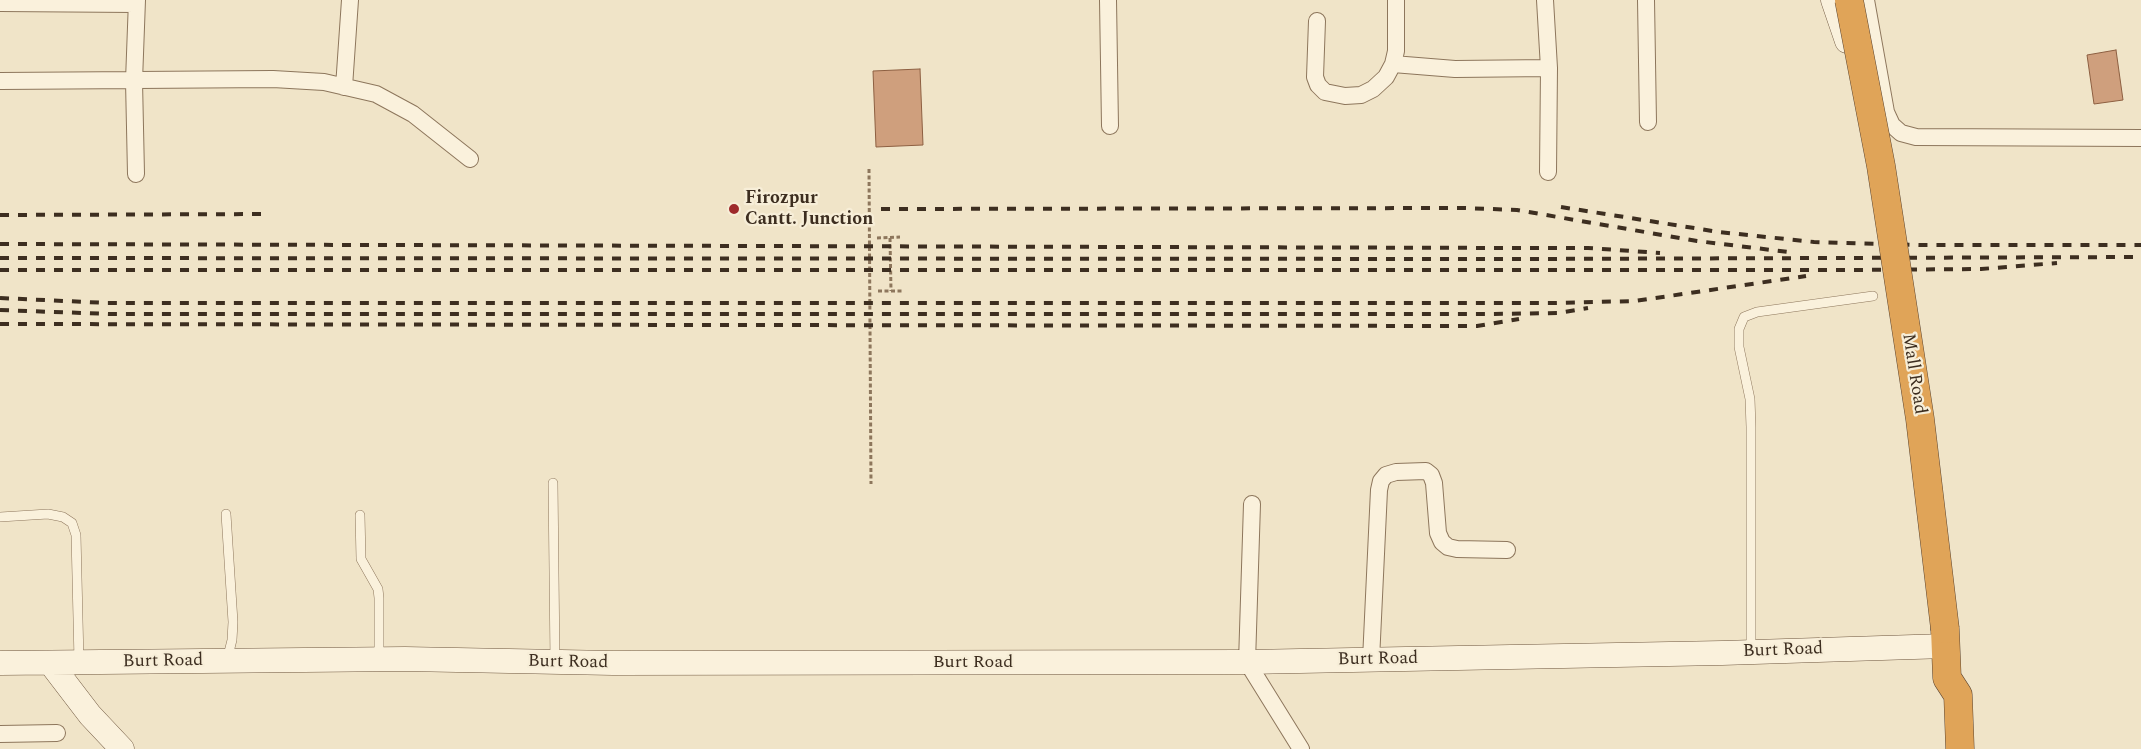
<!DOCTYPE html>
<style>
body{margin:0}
canvas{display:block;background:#f0e4c8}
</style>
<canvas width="2141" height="749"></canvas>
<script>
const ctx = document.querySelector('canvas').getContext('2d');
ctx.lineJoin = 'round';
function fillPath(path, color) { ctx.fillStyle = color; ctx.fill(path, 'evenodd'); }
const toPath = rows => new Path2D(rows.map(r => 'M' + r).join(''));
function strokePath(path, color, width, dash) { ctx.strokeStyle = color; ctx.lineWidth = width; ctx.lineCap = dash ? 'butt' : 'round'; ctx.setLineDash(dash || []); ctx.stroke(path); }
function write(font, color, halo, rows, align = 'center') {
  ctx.font = font + ' Spectral,serif'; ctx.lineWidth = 4.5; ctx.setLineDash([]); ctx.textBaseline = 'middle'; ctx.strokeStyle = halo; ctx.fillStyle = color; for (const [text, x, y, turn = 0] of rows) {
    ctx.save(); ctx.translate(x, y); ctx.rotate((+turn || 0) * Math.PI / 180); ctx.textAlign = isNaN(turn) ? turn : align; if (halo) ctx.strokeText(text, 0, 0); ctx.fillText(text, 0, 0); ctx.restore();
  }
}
const building = toPath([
 [2116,50,2123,100,2094,104,2087,55,2116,50],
 [920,69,923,145,876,147,873,71,920,69]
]);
const path = toPath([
 [869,169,871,484],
 [877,238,900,237],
 [890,238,891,291],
 [878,291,902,291]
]);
const lane = toPath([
 [553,483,555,662],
 [226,514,233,622,232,640,227,660],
 [360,515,361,559,378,589,379,598,379,659],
 [0,517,48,514,63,517,72,523,76,535,79,661],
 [1751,652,1751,427,1750,399,1739,347,1739,329,1744,317,1757,312,1873,296]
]);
const street = toPath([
 [1108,0,1110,126],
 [1545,0,1549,68,1548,172],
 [1646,0,1648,122],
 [1866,0,1886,112,1892,125,1901,133,1916,137,2141,138],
 [0,3,136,4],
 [1317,21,1315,77,1318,85,1325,92,1345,96,1361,95,1373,89,1386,77,1393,64,1396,51,1396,0],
 [1393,64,1455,69,1549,68],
 [0,81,273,79,324,82,376,94,413,114,470,159],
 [344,87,350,0],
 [136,174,134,81,137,0],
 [1252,504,1247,662,1301,749],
 [1371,660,1379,490,1381,481,1386,475,1396,472,1426,471,1431,475,1434,483,1438,533,1442,542,1448,547,1457,549,1507,550],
 [0,734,57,733]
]);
const secondary = toPath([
 [1833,0,1847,41],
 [0,663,405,659,613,663,1247,662,1722,653,1946,646],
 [51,664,90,715,122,749]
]);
const highway = toPath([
 [1945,629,1947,678,1958,695,1960,749]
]);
const rail = toPath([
 [1561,207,1719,232,1814,242,1919,245,2141,245],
 [881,209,1465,208,1517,210,1697,241,1788,252],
 [0,215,269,214],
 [0,244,1520,248,1588,248,1660,253],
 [0,258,1520,259,2141,257],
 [0,270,1856,270,1981,269,2057,263],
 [0,298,107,303,1556,303,1635,301,1806,276],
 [0,310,110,314,1493,314,1558,313,1588,308],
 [0,324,1477,326,1519,319]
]);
const highwayBridge = toPath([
 [1849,0,1881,166,1920,419,1945,629]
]);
const markers = [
 [734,209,6,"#9e2a2b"]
];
const poiNames = [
 ["Firozpur",745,199],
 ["Cantt. Junction",745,220]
];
const streetNames = [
 ["Mall Road",1913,374,81],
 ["Burt Road",1783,651,-2],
 ["Burt Road",1378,660,-1],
 ["Burt Road",163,662,-1],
 ["Burt Road",568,663,1],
 ["Burt Road",973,663]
];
fillPath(building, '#cf9f7d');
strokePath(building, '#8d5f41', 1);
strokePath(lane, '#8d765c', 10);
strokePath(street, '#8d765c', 18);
strokePath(secondary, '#6f573f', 25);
strokePath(highway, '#5b4430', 29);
strokePath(path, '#8d765c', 3, [4, 2.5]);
strokePath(lane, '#faf1dc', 9);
strokePath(street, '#faf1dc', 16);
strokePath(secondary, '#faf1dc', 24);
strokePath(highway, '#e0a458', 28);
strokePath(rail, '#3d2e20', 4, [9, 9]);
strokePath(highwayBridge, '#5b4430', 29, []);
strokePath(highwayBridge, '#e0a458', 28);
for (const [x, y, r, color] of markers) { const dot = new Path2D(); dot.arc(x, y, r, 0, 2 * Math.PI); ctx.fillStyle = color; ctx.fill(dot); strokePath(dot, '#f7eed8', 2); }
write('bold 18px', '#3d2e20', '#f7eed8', poiNames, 'left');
write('18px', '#3d2e20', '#f7eed8', streetNames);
</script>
